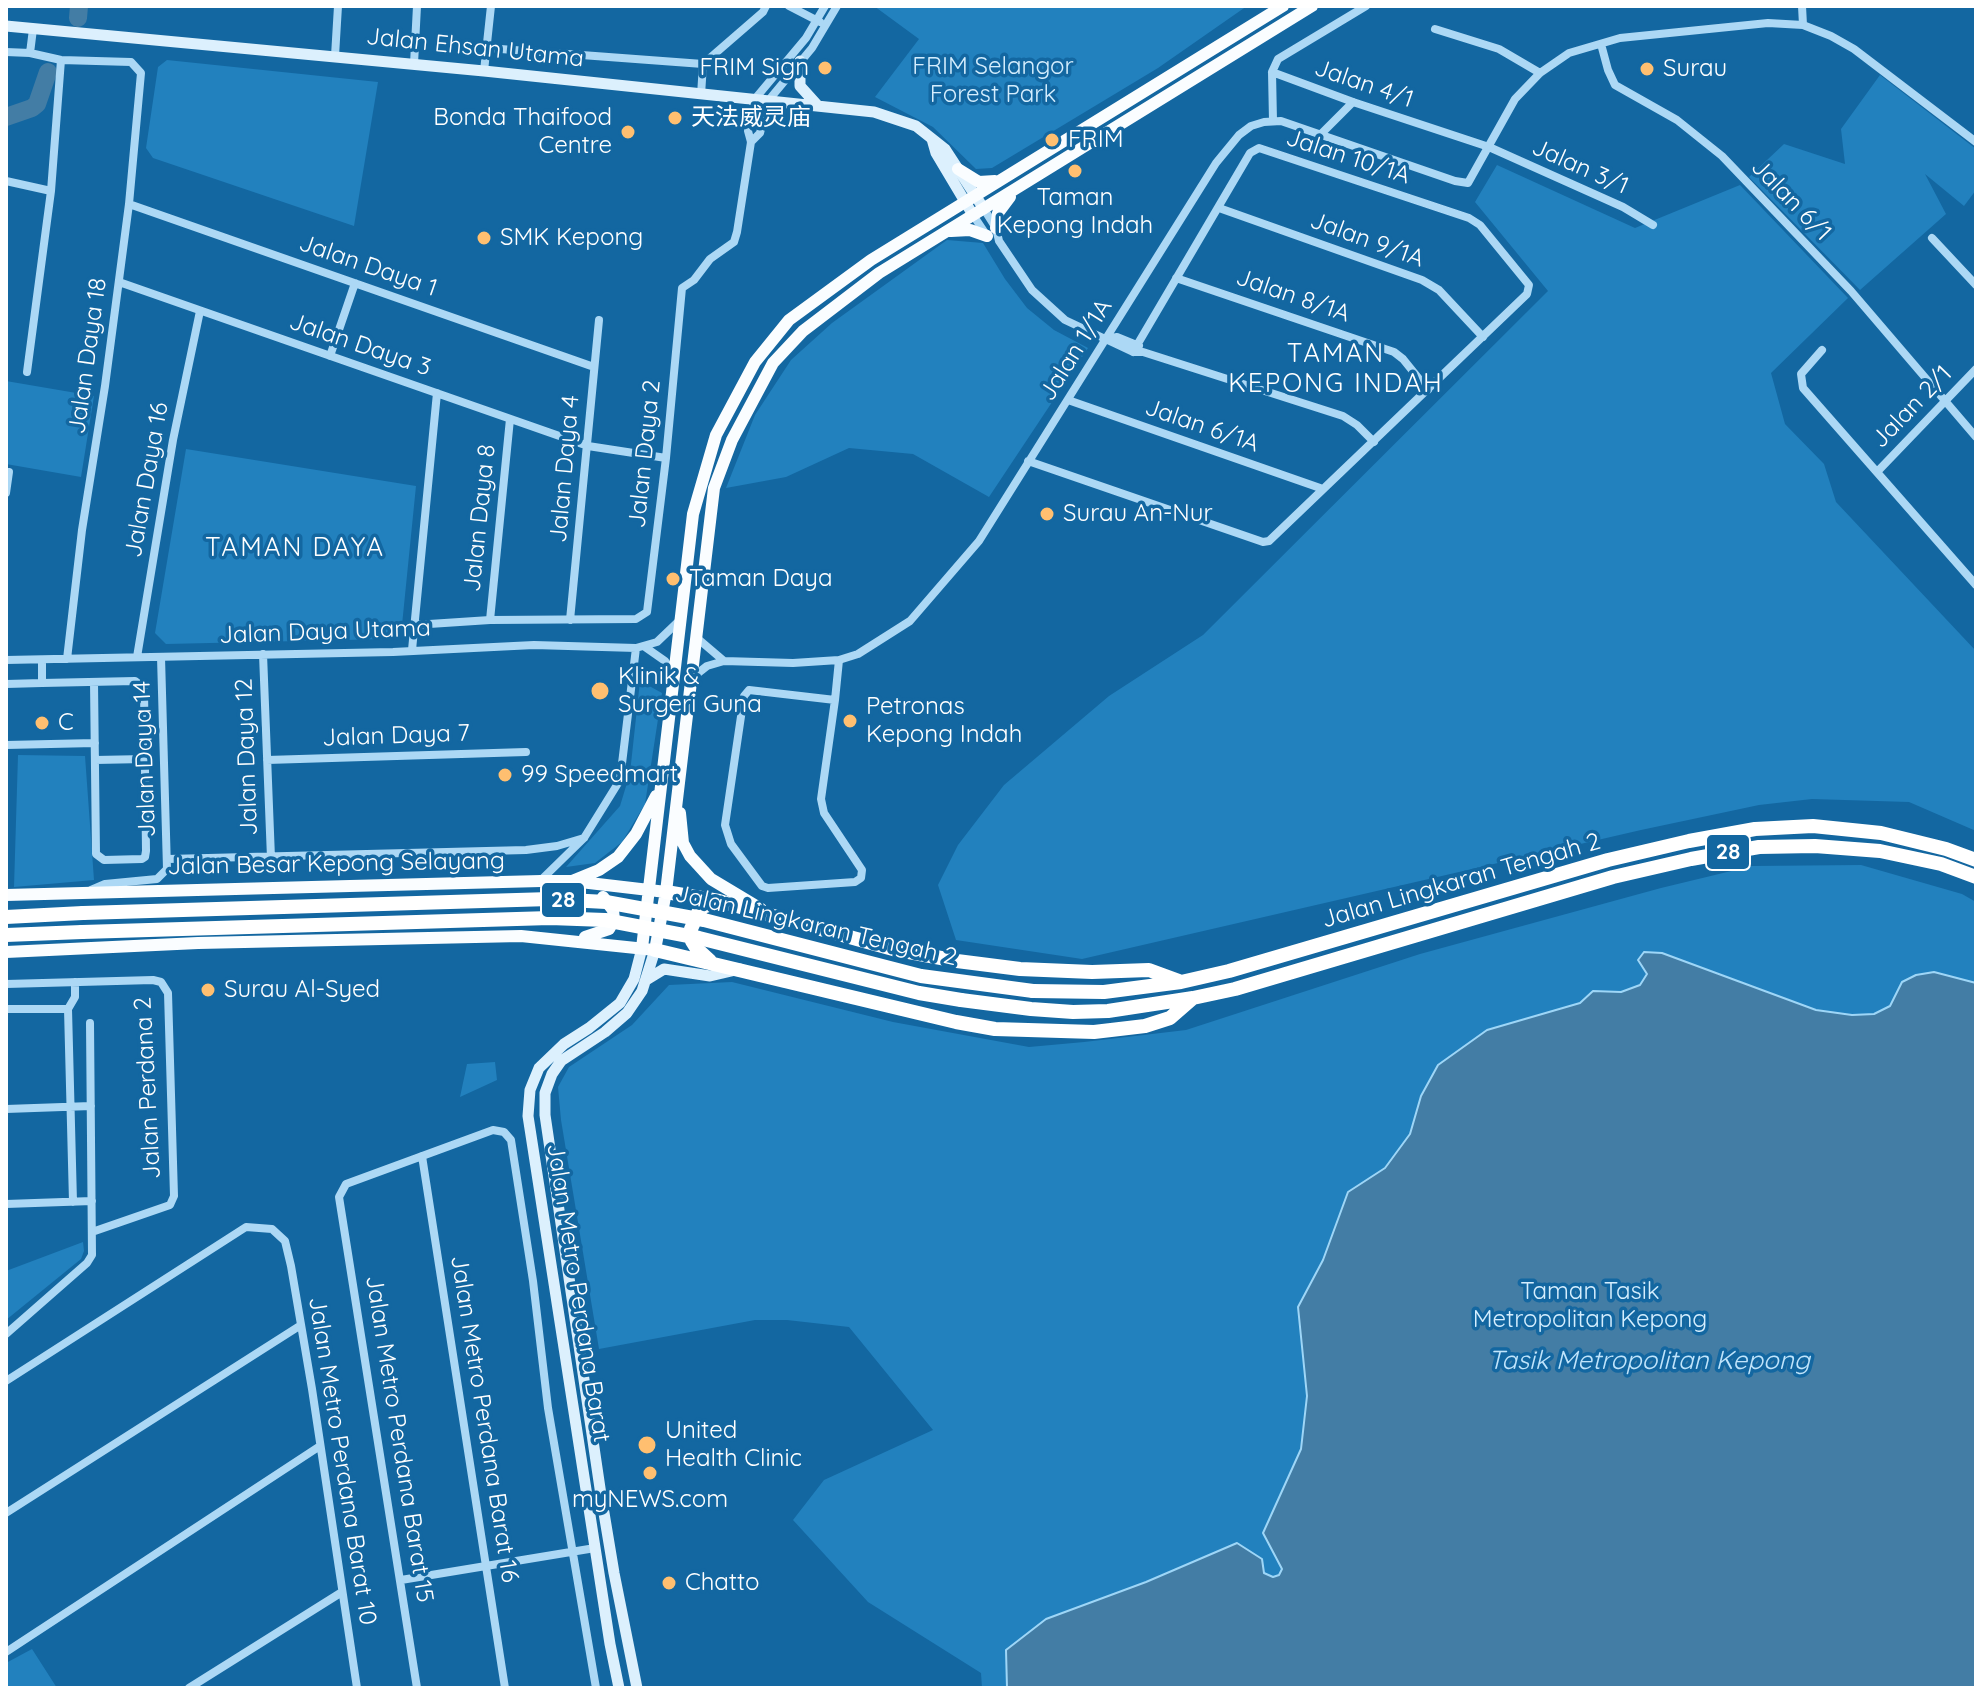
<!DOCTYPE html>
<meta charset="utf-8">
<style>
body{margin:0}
#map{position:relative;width:1982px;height:1694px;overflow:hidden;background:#1367a1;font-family:Quicksand,sans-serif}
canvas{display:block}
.frame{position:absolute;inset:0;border:8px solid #fff;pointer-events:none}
</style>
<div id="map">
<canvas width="1982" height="1694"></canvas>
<div class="frame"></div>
</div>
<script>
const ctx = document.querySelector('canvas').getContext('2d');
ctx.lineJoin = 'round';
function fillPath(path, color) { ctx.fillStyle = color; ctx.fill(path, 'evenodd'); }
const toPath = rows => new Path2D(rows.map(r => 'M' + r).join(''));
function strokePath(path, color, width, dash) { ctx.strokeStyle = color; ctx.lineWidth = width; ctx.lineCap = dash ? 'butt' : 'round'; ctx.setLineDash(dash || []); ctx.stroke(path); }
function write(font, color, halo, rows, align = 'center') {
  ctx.font = font + ' Quicksand,"Noto Sans SC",sans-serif'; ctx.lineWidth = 7; ctx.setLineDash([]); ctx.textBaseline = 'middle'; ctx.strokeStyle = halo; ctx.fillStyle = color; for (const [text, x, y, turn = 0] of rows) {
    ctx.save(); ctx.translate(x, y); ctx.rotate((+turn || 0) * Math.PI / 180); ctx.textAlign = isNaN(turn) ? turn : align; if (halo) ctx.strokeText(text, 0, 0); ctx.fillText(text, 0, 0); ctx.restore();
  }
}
const green = toPath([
 [874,6,1247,6,1158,68,992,168,976,169,933,127,875,97,919,39],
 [167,60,378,82,354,226,153,158,146,148,158,67],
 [1880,75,1976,149,1976,190,1964,206,1925,174,1946,214,1860,290,1749,177,1784,144,1845,164,1841,129],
 [1497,165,1635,228,1740,185,1848,298,1771,373,1785,424,1824,464,1836,502,1976,651,1976,831,1909,802,1812,799,1759,805,1641,830,1082,959,956,940,938,885,958,845,1004,785,1109,696,1203,635,1548,291,1475,202],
 [947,240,983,243,1005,279,1027,308,1054,330,1088,348,989,497,913,454,849,448,786,477,726,488,755,415,791,360,832,323],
 [6,381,94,396,81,477,6,464],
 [186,449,416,486,402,625,388,639,166,644,155,633],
 [640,681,662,693,645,804,622,842,595,863,566,867,620,806,630,773],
 [18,755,85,756,94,880,14,887],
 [1861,865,1962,894,1976,902,1976,1688,982,1688,981,1673,868,1602,793,1520,824,1480,933,1430,849,1327,787,1320,755,1320,599,1349,561,1120,558,1087,569,1067,632,1025,669,985,732,982,893,1022,1029,1047,1084,1042,1186,1030,1420,954,1661,888,1752,866],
 [495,1062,497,1080,460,1097,467,1064],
 [83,1242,84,1251,81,1259,6,1320,6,1271],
 [32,1649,57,1688,6,1688,6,1663]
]);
const water = toPath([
 [1644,952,1662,953,1816,1010,1852,1015,1874,1014,1890,1006,1902,982,1916,975,1934,972,1976,983,1976,1688,1007,1688,1006,1650,1046,1619,1146,1582,1237,1543,1262,1559,1264,1573,1273,1577,1279,1575,1282,1569,1263,1533,1301,1449,1307,1396,1298,1307,1323,1260,1348,1192,1385,1168,1410,1134,1421,1096,1438,1065,1487,1030,1580,1003,1593,991,1621,992,1640,985,1647,974,1638,960,1644,952]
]);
const river = toPath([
 [78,18,79,6],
 [6,117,32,108,37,104,48,72]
]);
const street = toPath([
 [789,6,820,22],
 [1802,6,1803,25],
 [1435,29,1499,49,1540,73],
 [1601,44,1608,70,1615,85,1677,120,1722,156,1851,291,1976,437],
 [487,48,703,64],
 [6,52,30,53,61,60,131,62,141,73,129,204,105,386,82,530,67,659],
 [30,53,33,29],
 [335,56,338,6],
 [414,64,417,6],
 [484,71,491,6],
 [1272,72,1353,102,1489,147,1623,207,1653,225],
 [701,95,703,64,763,12,766,6],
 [1273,121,1272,72,1278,59,1366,6],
 [1321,134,1353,102],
 [751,142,760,133,768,101,812,48,837,6],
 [6,181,51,191],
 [129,204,594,367],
 [1219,208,1422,280,1439,290,1483,337],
 [984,209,996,228,999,241,1032,290,1065,320,1133,352,1143,352,1343,416,1357,425,1374,442],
 [973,215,987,236],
 [1932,238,1976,285],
 [1176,278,1394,352,1403,359,1428,390],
 [119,282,588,446,666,458],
 [1107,339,1117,337,1139,346],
 [1822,350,1801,374,1803,388,1976,585],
 [330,356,355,283],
 [27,372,51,191,61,60],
 [1068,400,1323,489],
 [1028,461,1263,542,1269,541,1527,294,1529,285,1480,225,1469,218,1259,148,1250,153,1133,352],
 [1877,472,1976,369],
 [6,493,9,472],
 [490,620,510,419],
 [570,620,599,320],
 [414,625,490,620,636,619,647,612,666,458,682,288,694,280,710,259,734,242,737,232,751,142,748,131,754,100,806,38,825,6],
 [697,638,724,661],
 [645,647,665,661,673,673],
 [412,650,437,393],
 [263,654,271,858],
 [137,657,173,440,200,311],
 [6,660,393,652,534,645,636,648,657,642,679,621],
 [42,660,42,683],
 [693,677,707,666,724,661,793,663,839,660,858,654,910,621,979,541,1216,163,1239,135,1251,126,1264,122,1281,121,1455,181,1468,183,1515,99,1540,73,1569,53,1620,38,1768,23,1803,25,1831,36,1854,49,1976,142],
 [6,684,42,683,135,681,144,688,146,851,145,857,142,859,104,860,96,854,94,682],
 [835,700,749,690,744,696,725,825,731,844,762,886,768,888,855,882,861,878,862,870,824,813,821,799,835,700,839,660],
 [6,745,95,743],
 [95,760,145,759],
 [267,760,526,752],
 [168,859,526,850,557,846,584,838],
 [541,880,584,838,620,780,636,648],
 [91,890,105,884,157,879,167,869,161,657],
 [6,984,153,980,161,982,168,993,174,1196,170,1205,92,1232],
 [6,1009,68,1009],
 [6,1109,91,1106],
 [422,1156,505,1688],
 [73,1202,68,1009,75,997,75,982],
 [6,1204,92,1201],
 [6,1334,87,1263,92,1255,90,1023],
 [6,1381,246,1227,272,1229,285,1241,291,1266,312,1389,357,1688],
 [6,1513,301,1325],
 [401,1580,595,1548],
 [6,1652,320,1446],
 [189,1688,342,1592],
 [417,1688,339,1197,346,1184,493,1130,504,1132,511,1140,533,1281,548,1408,596,1688]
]);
const secondary = toPath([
 [6,26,484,71,874,112,916,126,945,149,984,209],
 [800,61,800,86,818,106],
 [932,139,936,153,973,215],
 [646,980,664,969,710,976,740,969],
 [619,1688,610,1644,528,1116,530,1090,539,1068,564,1044,589,1028,620,1003,634,979,642,948],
 [637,1688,614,1573,601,1495,545,1115,545,1093,552,1074,561,1061,605,1032,627,1013,642,991,655,950]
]);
const primary = toPath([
 [958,169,979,182,995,181],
 [996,228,998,213,1010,197],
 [951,231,970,230,987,236],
 [680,813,683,843,690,856,711,879,761,909],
 [572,881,599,870,618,857,636,834,656,796],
 [6,895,541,881,572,881,666,892],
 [585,937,609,929,614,920,613,910,603,897],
 [642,948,693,514,716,435,755,362,789,320,871,260,1283,6],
 [6,952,198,943,521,936,655,950,666,892,714,488,732,440,773,363,803,331,879,273,1312,6]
]);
const highway = toPath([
 [666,892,719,901,893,949,957,961,1020,969,1092,972,1149,970,1179,981],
 [6,917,83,913],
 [6,935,82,932],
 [655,950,956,1022,995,1029,1094,1032,1145,1026,1170,1018,1193,998],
 [710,961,697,949,692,941,691,929,698,913,703,907,717,902],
 [1033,991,1104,992,1181,982,1229,971,1608,860,1689,841,1755,829,1813,826,1881,833,1946,849,1976,860],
 [961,1000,1031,1009,1073,1012,1108,1011,1193,998,1235,989,1613,877,1691,859,1759,847,1815,846,1880,851,1941,864,1976,877]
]);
const highwayBridge = toPath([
 [83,913,550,899,606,902,704,920,921,976,1033,991],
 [82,932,550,918,605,920,699,938,919,993,961,1000]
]);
const markers = [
 [825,68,8,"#ffbf70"],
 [1647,69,8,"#ffbf70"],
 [675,118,8,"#ffbf70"],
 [628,132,8,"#ffbf70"],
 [1052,140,8,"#ffbf70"],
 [1075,171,8,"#ffbf70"],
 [484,238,8,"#ffbf70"],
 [1047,514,8,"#ffbf70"],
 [673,579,8,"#ffbf70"],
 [600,691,10,"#ffbf70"],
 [850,721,8,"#ffbf70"],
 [42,723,8,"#ffbf70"],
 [505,775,8,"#ffbf70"],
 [208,990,8,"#ffbf70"],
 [647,1445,10,"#ffbf70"],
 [650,1473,8,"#ffbf70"],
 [669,1583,8,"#ffbf70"]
];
const shields = [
 [1728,852,44],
 [563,900,44]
];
const shieldNames = [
 ["28",1728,852],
 ["28",563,900]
];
const streetNames = [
 ["Jalan Ehsan Utama",475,48,6],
 ["Jalan 4/1",1364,84,19],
 ["Jalan 10/1A",1348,157,18],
 ["Jalan 3/1",1580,167,24],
 ["Jalan 6/1",1791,200,46],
 ["Jalan 9/1A",1367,240,20],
 ["Jalan Daya 1",368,266,19],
 ["Jalan 8/1A",1293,296,19],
 ["Jalan Daya 3",360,345,19],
 ["Jalan 1/1A",1076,350,-58],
 ["Jalan Daya 18",88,356,-82],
 ["Jalan 2/1",1912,407,-46],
 ["Jalan 6/1A",1202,426,19],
 ["Jalan Daya 2",645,454,-84],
 ["Jalan Daya 4",565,469,-85],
 ["Jalan Daya 16",147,480,-80],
 ["Jalan Daya 8",480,518,-84],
 ["Jalan Daya Utama",325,632,-2],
 ["Jalan Daya 7",396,736,-2],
 ["Jalan Daya 12",247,757,-92],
 ["Jalan Daya 14",145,759,-92],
 ["Jalan Besar Kepong Selayang",336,864,-1],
 ["Jalan Lingkaran Tengah 2",1461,881,-16],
 ["Jalan Lingkaran Tengah 2",816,926,13],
 ["Jalan Perdana 2",148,1088,-93],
 ["Jalan Metro Perdana Barat",578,1293,81],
 ["Jalan Metro Perdana Barat 16",484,1419,81],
 ["Jalan Metro Perdana Barat 15",399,1439,81],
 ["Jalan Metro Perdana Barat 10",342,1461,81]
];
const parkNames = [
 ["FRIM Selangor",993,67],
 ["Forest Park",993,95],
 ["Taman Tasik",1590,1292],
 ["Metropolitan Kepong",1590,1320]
];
const poiNames = [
 ["FRIM Sign",809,68,"right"],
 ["Surau",1663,69],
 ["Bonda Thaifood",612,118,"right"],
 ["Centre",612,146,"right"],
 ["天法威灵庙",691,118],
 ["FRIM",1068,140],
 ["Taman",1075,198,"center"],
 ["Kepong Indah",1075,226,"center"],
 ["SMK Kepong",500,238],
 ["Surau An-Nur",1063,514],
 ["Taman Daya",689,579],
 ["Klinik &",618,677],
 ["Surgeri Guna",618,705],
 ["Petronas",866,707],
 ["Kepong Indah",866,735],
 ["C",58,723],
 ["99 Speedmart",521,775],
 ["Surau Al-Syed",224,990],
 ["United",665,1431],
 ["Health Clinic",665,1459],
 ["myNEWS.com",650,1500,"center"],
 ["Chatto",685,1583]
];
const neighbourhoodNames = [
 ["TAMAN",1336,354],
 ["KEPONG INDAH",1336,384],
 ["TAMAN DAYA",295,548]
];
const waterNames = [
 ["Tasik Metropolitan Kepong",1649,1361]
];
fillPath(green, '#2281be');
fillPath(water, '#437da5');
strokePath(water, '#9ed6f7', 2);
strokePath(river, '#437da5', 18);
strokePath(street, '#acd8f5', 8);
strokePath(secondary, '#dcf0fd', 11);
strokePath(primary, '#fafdff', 12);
strokePath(highway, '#fff', 14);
strokePath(highwayBridge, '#fff', 14);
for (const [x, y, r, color] of markers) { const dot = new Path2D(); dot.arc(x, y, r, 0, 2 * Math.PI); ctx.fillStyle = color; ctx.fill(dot); strokePath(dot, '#1367a1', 3); }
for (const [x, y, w] of shields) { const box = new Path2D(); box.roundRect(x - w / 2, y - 18, w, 36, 6); ctx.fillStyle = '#1367a1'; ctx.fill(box); strokePath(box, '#fff', 2); }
write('bold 22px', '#fff', null, shieldNames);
write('24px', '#fff', '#1367a1', streetNames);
write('24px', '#d5eefe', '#1367a1', parkNames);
write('24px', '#fff', '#1367a1', poiNames, 'left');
ctx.letterSpacing = '2px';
write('26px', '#fff', '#1367a1', neighbourhoodNames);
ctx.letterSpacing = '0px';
write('italic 26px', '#c0e4fb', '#1367a1', waterNames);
</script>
